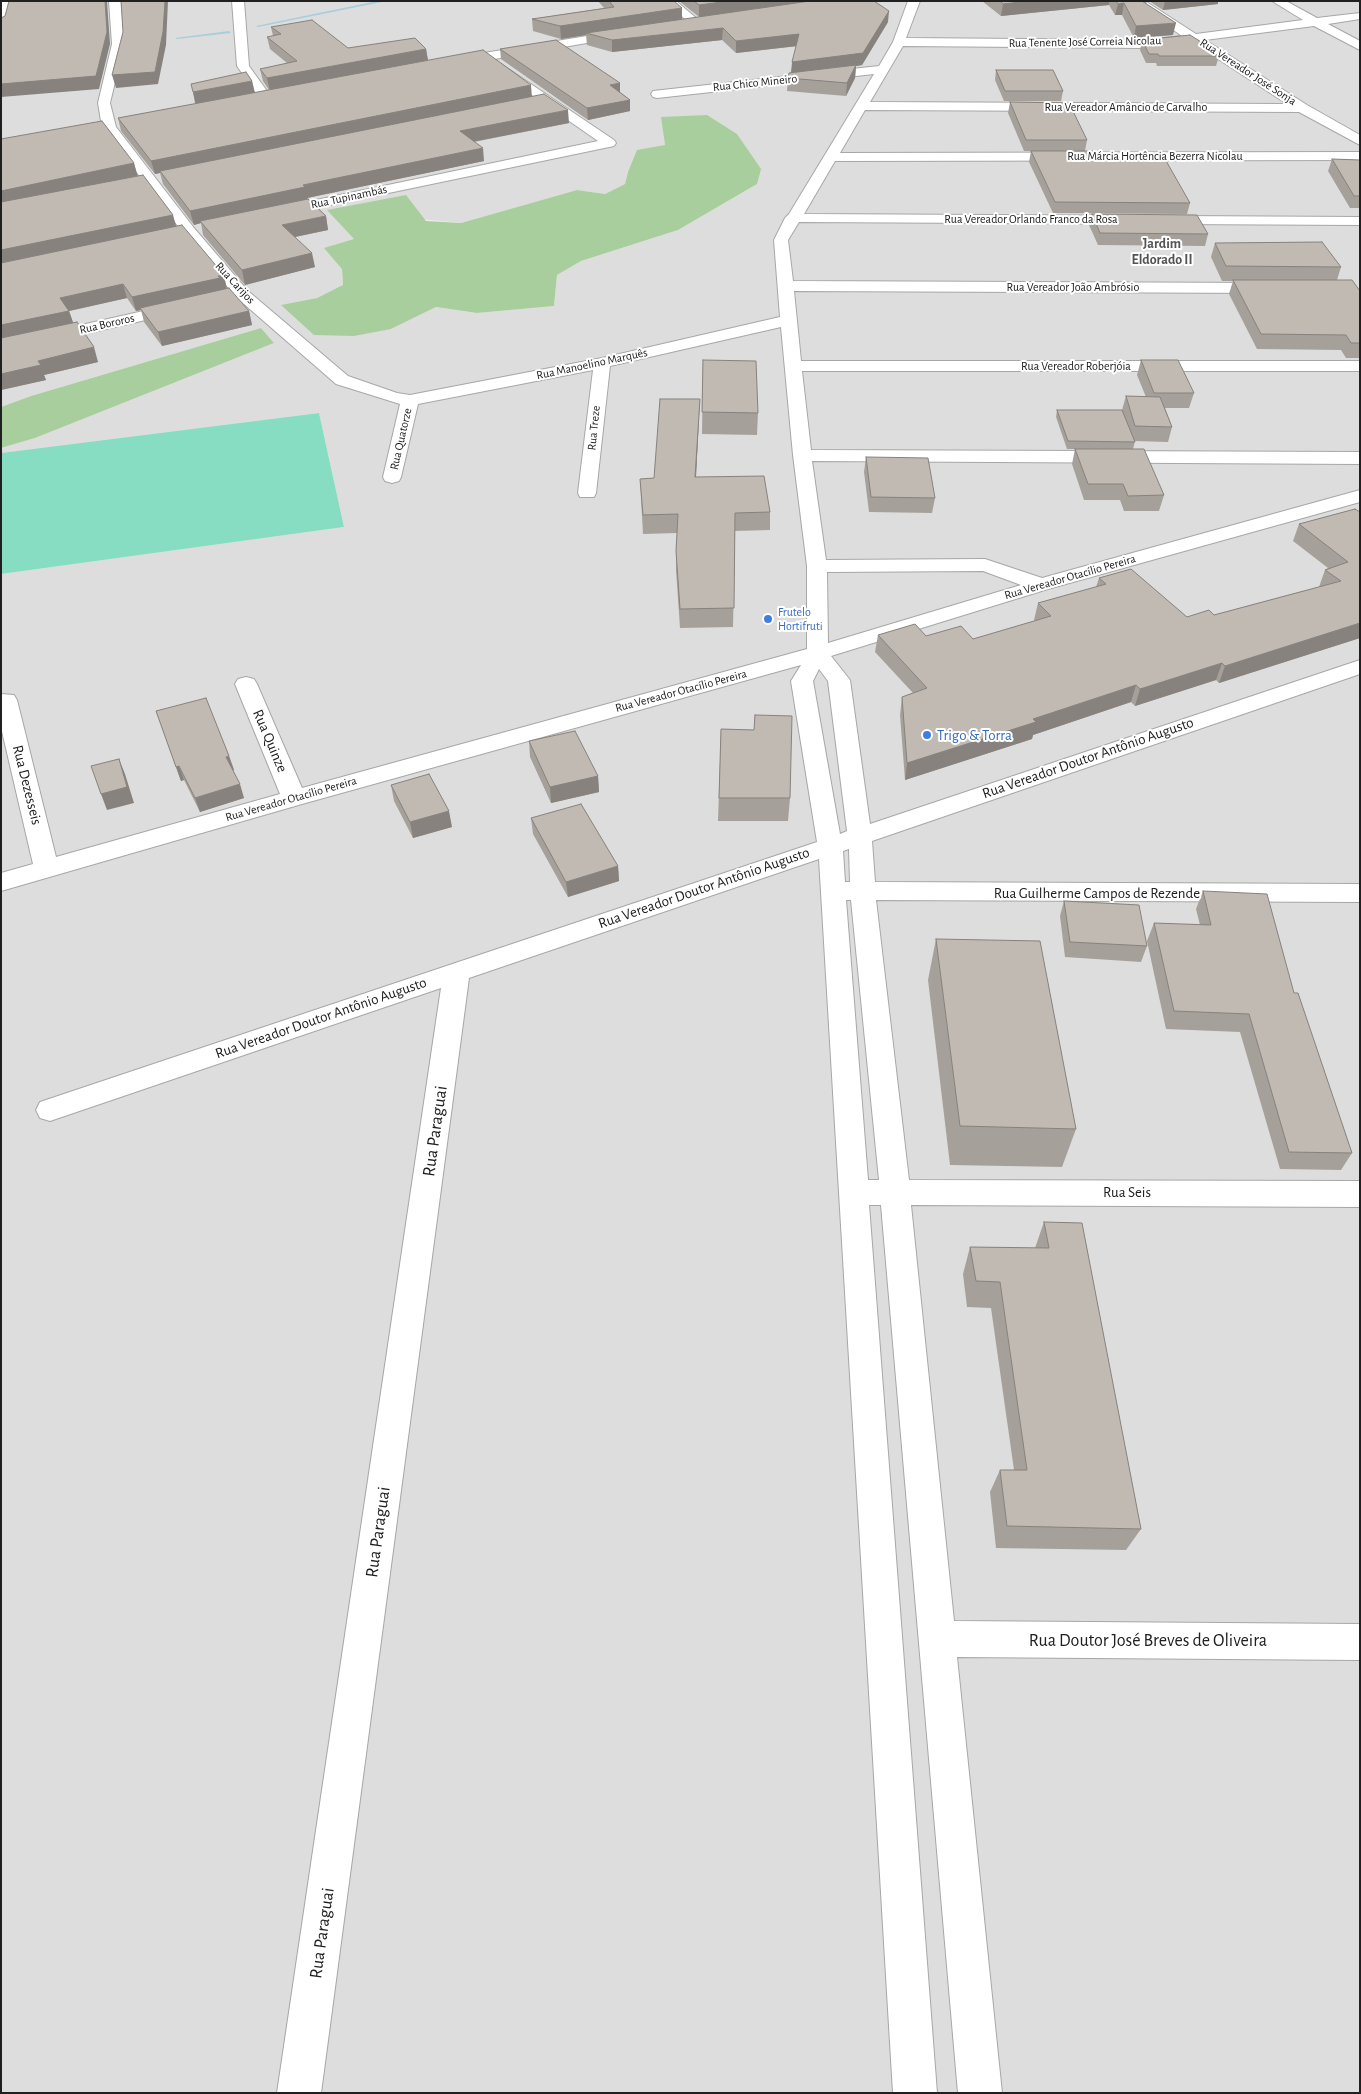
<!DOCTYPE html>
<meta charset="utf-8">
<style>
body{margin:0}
#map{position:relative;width:1361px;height:2094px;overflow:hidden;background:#f0eee7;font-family:"Alegreya Sans",sans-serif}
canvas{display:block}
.frame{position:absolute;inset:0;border:2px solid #202020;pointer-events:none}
</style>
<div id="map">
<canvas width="1361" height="2094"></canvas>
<div class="frame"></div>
</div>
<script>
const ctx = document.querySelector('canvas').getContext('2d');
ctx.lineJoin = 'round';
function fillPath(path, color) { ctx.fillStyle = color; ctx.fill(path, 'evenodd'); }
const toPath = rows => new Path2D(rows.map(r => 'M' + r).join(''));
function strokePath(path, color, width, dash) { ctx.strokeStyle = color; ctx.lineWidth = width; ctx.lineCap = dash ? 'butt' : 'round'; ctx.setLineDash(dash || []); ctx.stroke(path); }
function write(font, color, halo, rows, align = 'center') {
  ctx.font = font + ' "Alegreya Sans",sans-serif'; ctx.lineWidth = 4; ctx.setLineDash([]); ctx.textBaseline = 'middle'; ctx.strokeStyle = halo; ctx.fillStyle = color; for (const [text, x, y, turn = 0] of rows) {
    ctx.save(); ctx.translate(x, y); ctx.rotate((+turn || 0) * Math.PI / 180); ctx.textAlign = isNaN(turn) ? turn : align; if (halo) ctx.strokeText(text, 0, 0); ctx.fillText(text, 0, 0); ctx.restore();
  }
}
const residential = toPath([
 [1,1,1360,1,1360,2093,1,2093,1,574,344,527,319,413,1,453,1,448,35,438,274,343,261,328,31,396,1,407],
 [662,117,757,184,678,230,581,261,557,275,554,306,477,313,436,307,391,329,282,305,317,298,343,286,342,269,355,240,328,210,461,223,577,190,605,194,625,184,628,172,665,145]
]);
const forest = toPath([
 [707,115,737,134,761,169,757,184,678,230,581,261,557,275,554,306,477,313,436,307,391,329,354,336,314,335,281,305,317,298,343,285,342,269,324,248,354,239,327,210,406,195,426,221,461,223,577,190,605,194,625,184,628,172,637,150,665,145,661,117],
 [261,328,274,343,35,438,1,448,1,407,31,396]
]);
const pitch = toPath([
 [319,413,344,527,1,574,1,453]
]);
const stream = toPath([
 [377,1,387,1,258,27,256,26,377,1],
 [229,31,231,33,177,39,175,38,229,31]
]);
const minor = toPath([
 [2,1,14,1,7,27,1,30,2,1],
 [109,1,121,1,124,44,110,103,116,127,194,228,248,291,348,376,397,393,410,395,602,358,780,317,774,240,785,218,789,214,874,74,657,98,653,97,651,94,653,91,879,66,893,42,908,1,920,1,906,38,1146,40,1182,36,1132,1,1145,1,1196,34,1303,20,1272,1,1286,1,1317,18,1360,13,1360,19,1328,24,1360,41,1360,50,1314,26,1205,40,1307,105,1360,135,1360,145,1299,112,865,110,840,153,1360,152,1360,160,835,161,804,214,1360,217,1360,225,799,222,788,240,793,281,1268,283,1276,288,1268,293,794,291,801,361,1360,361,1360,371,802,371,811,450,1360,452,1360,464,812,461,826,560,985,559,1042,578,1360,490,1360,502,1048,589,831,656,850,680,870,824,1360,660,1360,674,872,841,875,882,1360,884,1360,902,876,900,909,1180,1360,1181,1360,1207,911,1205,954,1621,1360,1624,1360,1660,957,1657,1002,2093,958,2093,881,1205,869,1205,937,2093,893,2093,819,859,469,978,321,2093,277,2093,441,988,50,1121,40,1118,36,1110,40,1102,817,842,791,681,801,665,302,804,1,891,1,873,33,864,1,727,1,694,14,695,17,700,56,857,280,794,235,684,238,679,246,677,254,679,257,684,302,788,807,649,807,566,793,455,781,327,610,366,596,493,594,497,580,497,578,493,593,370,418,404,401,477,399,481,392,483,385,481,383,477,400,404,336,384,236,297,184,234,102,127,98,103,112,44,109,1],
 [1192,42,1287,104,870,102,903,46,1146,48,1192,42],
 [983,571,1021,585,828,643,827,572,983,571],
 [819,669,828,681,847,831,840,834,813,681,819,669],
 [849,849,850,882,845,882,843,851,849,849],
 [846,900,851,900,879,1180,868,1180,846,900],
 [232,1,244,1,249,66,272,98,271,101,261,101,237,66,232,1],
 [664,1,676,1,702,23,696,26,692,25,664,1],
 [623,30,629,34,627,36,454,66,448,62,454,58,623,30],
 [501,64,614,140,616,143,614,146,278,216,271,212,278,208,598,141,497,71,495,68,501,64],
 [179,303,187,308,185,311,1,353,1,343,179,303]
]);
const wall = toPath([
 [598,1,674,1,682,20,699,17,679,1,874,1,888,22,862,65,856,66,855,78,846,96,787,91,788,78,791,72,796,46,736,53,722,40,612,52,587,45,586,35,561,39,533,31,532,19,604,8],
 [982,1,1147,1,1146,4,1173,35,1134,38,1122,15,1115,15,1109,5,1001,16],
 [1149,1,1218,1,1218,4,1163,10],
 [271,27,348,48,426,49,428,60,531,97,569,123,474,142,484,161,307,198,326,216,328,230,295,237,315,267,245,285,203,235,201,223,194,225,163,184,160,173,155,174,121,131,118,118,195,104,193,92,252,81,255,93,269,90,263,81,260,69,287,63,270,49,267,37,273,36],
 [1142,40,1213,53,1219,56,1216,66,1157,66,1156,63,1146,63,1140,50],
 [500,49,620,92,630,100,630,111,588,120,501,59],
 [996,70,1063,91,1061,101,1004,101,995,80],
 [1010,102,1087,140,1085,151,1024,151,1008,113],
 [1,139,134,163,137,176,176,226,227,288,249,311,252,325,162,346,144,322,141,310,136,311,127,298,69,311,73,323,98,362,44,375,46,380,1,390],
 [1031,151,1116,160,1190,203,1187,214,1053,213,1029,162],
 [1332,159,1360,160,1360,210,1359,208,1350,208,1328,171],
 [1092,214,1208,234,1205,246,1098,245,1089,225],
 [1215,243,1341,267,1337,280,1360,291,1360,358,1346,358,1341,350,1257,349,1229,294,1233,281,1222,281,1211,257],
 [703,360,758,413,757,435,702,434],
 [1141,360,1194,393,1189,408,1165,408,1172,427,1168,442,1135,441,1133,449,1164,495,1159,511,1124,511,1120,500,1084,500,1072,464,1075,449,1067,449,1056,417,1057,410,1122,410,1126,396,1146,397,1137,375],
 [700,399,699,417,696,477,770,512,770,530,735,531,733,627,680,628,676,570,677,533,643,534,640,479,654,478],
 [866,457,935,498,932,513,869,512,864,472],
 [1355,509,1360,638,1219,683,1216,680,1135,706,1131,702,1033,735,1032,739,905,780,900,715,902,697,913,693,875,652,878,635,973,639,1035,621,1034,620,1038,603,1096,587,1099,578,1187,617,1214,615,1319,587,1325,570,1328,568,1293,541,1299,524],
 [156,711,229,756,234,770,233,770,244,798,200,812,184,780,181,781],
 [755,715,790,798,788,821,718,821,721,729,754,730],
 [529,741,598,776,599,792,551,803,530,757],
 [391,785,452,827,413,838,394,801],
 [531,818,618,866,619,881,568,897,533,834],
 [1203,891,1294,993,1352,1153,1341,1170,1280,1169,1240,1032,1166,1029,1147,941,1154,923,1200,925,1196,909],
 [1064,901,1147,946,1141,962,1065,957,1060,916],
 [936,939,1076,1129,1062,1167,950,1165,928,980],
 [1044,1222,1141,1529,1126,1550,996,1548,990,1492,1000,1470,1014,1470,991,1308,967,1307,963,1274,970,1247,1035,1248]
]);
const shadedWall = toPath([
 [105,1,107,1,110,44,99,89,1,97,1,84],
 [165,1,168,1,166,45,158,84,116,88,112,75],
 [729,1,817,1,699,17,699,5],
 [1029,1,1109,1,1109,5,1001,16,1003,4],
 [1165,1,1218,1,1218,4,1163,10],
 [1124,3,1122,15,1115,15,1118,4],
 [682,8,682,20,586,33,586,35,561,39,560,26],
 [889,11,888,22,862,65,856,66,855,78,846,96,847,83,791,74,792,62],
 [1176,23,1173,35,1134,38,1136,26],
 [723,28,722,40,612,52,612,40],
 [799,34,798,46,736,53,736,41],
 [426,49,428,61,270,91,267,78],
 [252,81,255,94,196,105,193,92],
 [620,83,620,94,610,85],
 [531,85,532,98,160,171,160,173,155,174,151,161],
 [630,100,630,111,588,120,587,108],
 [568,110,569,123,461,144,460,131],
 [483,148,484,161,307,198,308,201,200,221,201,223,194,225,190,211,303,185],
 [134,163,138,177,1,205,1,191],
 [173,215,177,229,1,265,1,250],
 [326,216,328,230,285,239,282,225],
 [312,253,315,267,245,285,242,270],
 [224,275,227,289,140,308,141,310,136,311,132,297],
 [123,284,127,298,69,311,74,325,1,341,1,325,60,298],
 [249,311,252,325,162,346,158,332],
 [94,347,98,362,44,375,46,380,1,390,1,374,38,361],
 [700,399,699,417,695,496,695,477],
 [1360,623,1360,638,1219,683,1225,666],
 [1222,663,1216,680,1135,706,1140,689],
 [1136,685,1131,702,1033,735,1032,739,905,780,907,763,1033,719],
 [229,756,234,770,230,771,226,757],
 [119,759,125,774,134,803,107,810,101,794],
 [179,766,184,780,181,781,176,767],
 [598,776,599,792,551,803,550,787],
 [240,784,244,798,200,812,195,798],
 [449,811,452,827,413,838,410,822],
 [618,866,619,881,568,897,566,882]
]);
const building = toPath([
 [9,1,105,1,107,32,96,76,1,84,1,18,5,16,9,1],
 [121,1,165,1,163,32,155,72,112,75,123,32,121,1],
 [609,1,674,1,682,8,560,26,532,19,614,7,609,1],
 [694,1,729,1,699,5,694,1],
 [810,1,874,1,889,11,863,53,792,62,799,34,736,41,723,28,612,40,586,33,810,1],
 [1000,1,1029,1,1003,4,1000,1],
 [1116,1,1142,1,1176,23,1136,26,1124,3,1118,4,1116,1],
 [312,20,348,48,415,38,426,49,267,78,260,69,297,61,267,37,281,34,271,27,312,20],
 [1190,35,1214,50,1209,51,1219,56,1159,56,1158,54,1149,54,1142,40,1190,35],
 [556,40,620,83,610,85,630,100,587,108,500,49,556,40],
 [483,50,531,85,151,161,118,118,483,50],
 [856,65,847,83,788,78,789,73,856,65],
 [996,70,1053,70,1063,91,1005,91,996,70],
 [246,72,252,81,193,92,191,84,246,72],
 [544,94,568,110,460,131,483,148,303,185,305,187,190,211,160,171,544,94],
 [1010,102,1069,103,1087,140,1026,140,1010,102],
 [102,121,134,163,1,191,1,139,102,121],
 [1031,151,1093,151,1096,157,1115,157,1116,160,1165,159,1190,203,1055,202,1031,151],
 [1332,159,1360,160,1360,196,1354,196,1332,159],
 [143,175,173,215,1,250,1,202,143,175],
 [308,199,326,216,282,225,312,253,242,270,200,221,308,199],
 [1092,214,1197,215,1208,234,1100,233,1092,214],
 [182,225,224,275,218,276,220,278,132,297,123,284,60,298,69,311,1,325,1,263,182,225],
 [1322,242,1341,267,1226,266,1215,243,1322,242],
 [1233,280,1352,280,1360,291,1360,343,1351,343,1346,335,1261,334,1233,280],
 [229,288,249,311,158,332,140,308,229,288],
 [77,322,94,347,38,361,41,365,1,374,1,338,77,322],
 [703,360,756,361,758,413,702,412,703,360],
 [1141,360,1178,360,1194,393,1154,393,1141,360],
 [1126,396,1160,397,1172,427,1135,426,1126,396],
 [660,399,700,399,695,477,764,476,770,512,735,513,734,608,680,609,676,551,678,514,643,515,640,479,654,478,660,399],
 [1057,410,1122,410,1135,442,1068,441,1057,410],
 [1075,449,1144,449,1164,495,1128,496,1123,484,1088,484,1075,449],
 [866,457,928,458,935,498,871,497,866,457],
 [1355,509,1360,512,1360,623,1225,666,1222,663,1140,689,1136,685,1033,719,1036,722,907,763,902,697,927,688,878,635,915,624,926,636,961,626,973,639,1051,616,1038,603,1106,584,1099,578,1131,569,1187,617,1209,610,1214,615,1341,581,1325,570,1348,562,1299,524,1355,509],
 [206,698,229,756,226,757,240,784,195,798,179,766,176,767,156,711,206,698],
 [755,715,792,716,790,798,719,798,721,729,754,730,755,715],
 [575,731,598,776,550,787,529,741,575,731],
 [119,759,127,787,101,794,91,766,119,759],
 [429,774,449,811,410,822,391,785,429,774],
 [581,804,618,866,566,882,531,818,581,804],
 [1203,891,1267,894,1294,993,1298,993,1352,1153,1289,1152,1249,1014,1174,1011,1154,923,1211,925,1203,891],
 [1064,901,1139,905,1147,946,1070,942,1064,901],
 [936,939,1040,941,1076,1129,960,1126,936,939],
 [1044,1222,1082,1223,1141,1529,1007,1526,1000,1470,1027,1470,1000,1282,976,1281,970,1247,1049,1248,1044,1222]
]);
const markers = [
 [768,619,5,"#3f7fe0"],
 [927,735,5,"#3f7fe0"]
];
const farStreetnames = [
 ["Rua Tenente José Correia Nicolau",1085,42,-1],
 ["Rua Vereador José Sonja",1248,72,33],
 ["Rua Chico Mineiro",755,83,-6],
 ["Rua Vereador Amâncio de Carvalho",1126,107],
 ["Rua Márcia Hortência Bezerra Nicolau",1155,156],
 ["Rua Tupinambás",349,197,-12],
 ["Rua Vereador Orlando Franco da Rosa",1031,219],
 ["Rua Carijos",235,283,47],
 ["Rua Vereador João Ambrósio",1073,287],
 ["Rua Bororos",107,324,-13],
 ["Rua Manoelino Marquês",592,364,-12],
 ["Rua Vereador Roberjóia",1076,366],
 ["Rua Treze",594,428,-84],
 ["Rua Quatorze",401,439,-77],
 ["Rua Vereador Otacílio Pereira",1070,577,-16],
 ["Rua Vereador Otacílio Pereira",681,691,-15],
 ["Rua Vereador Otacílio Pereira",291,799,-16]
];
const farShopnames = [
 ["Frutelo",778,612],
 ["Hortifruti",778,626]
];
const farNeighbourhoodnames = [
 ["Jardim",1162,244],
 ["Eldorado II",1162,260]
];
const shopNames = [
 ["Trigo & Torra",937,735]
];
const streetNames = [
 ["Rua Quinze",270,741,67],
 ["Rua Vereador Doutor Antônio Augusto",1088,758,-19],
 ["Rua Dezesseis",27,785,76],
 ["Rua Vereador Doutor Antônio Augusto",704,888,-19],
 ["Rua Guilherme Campos de Rezende",1097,893],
 ["Rua Vereador Doutor Antônio Augusto",321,1018,-19],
 ["Rua Seis",1127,1192]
];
const nearStreetnames = [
 ["Rua Paraguai",435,1131,-82],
 ["Rua Paraguai",378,1532,-82],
 ["Rua Doutor José Breves de Oliveira",1148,1641],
 ["Rua Paraguai",322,1933,-82]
];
fillPath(residential, '#dedddd');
fillPath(forest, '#a8ce9d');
fillPath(pitch, '#87ddc1');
fillPath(stream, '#a8cedd');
strokePath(minor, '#a7a7a7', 2);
fillPath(minor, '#fff');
fillPath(wall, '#a6a09a');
fillPath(shadedWall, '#87827d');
fillPath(building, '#c1bab3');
strokePath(building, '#87827d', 1);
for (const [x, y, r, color] of markers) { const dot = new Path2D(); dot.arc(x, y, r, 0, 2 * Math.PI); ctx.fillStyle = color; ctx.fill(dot); strokePath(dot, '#fff', 2); }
write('12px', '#202020', '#fff', farStreetnames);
write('12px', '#366cbe', '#fff', farShopnames, 'left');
write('bold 14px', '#535353', '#fff', farNeighbourhoodnames);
write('15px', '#366cbe', '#fff', shopNames, 'left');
write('15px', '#202020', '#fff', streetNames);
write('18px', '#202020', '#fff', nearStreetnames);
</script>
